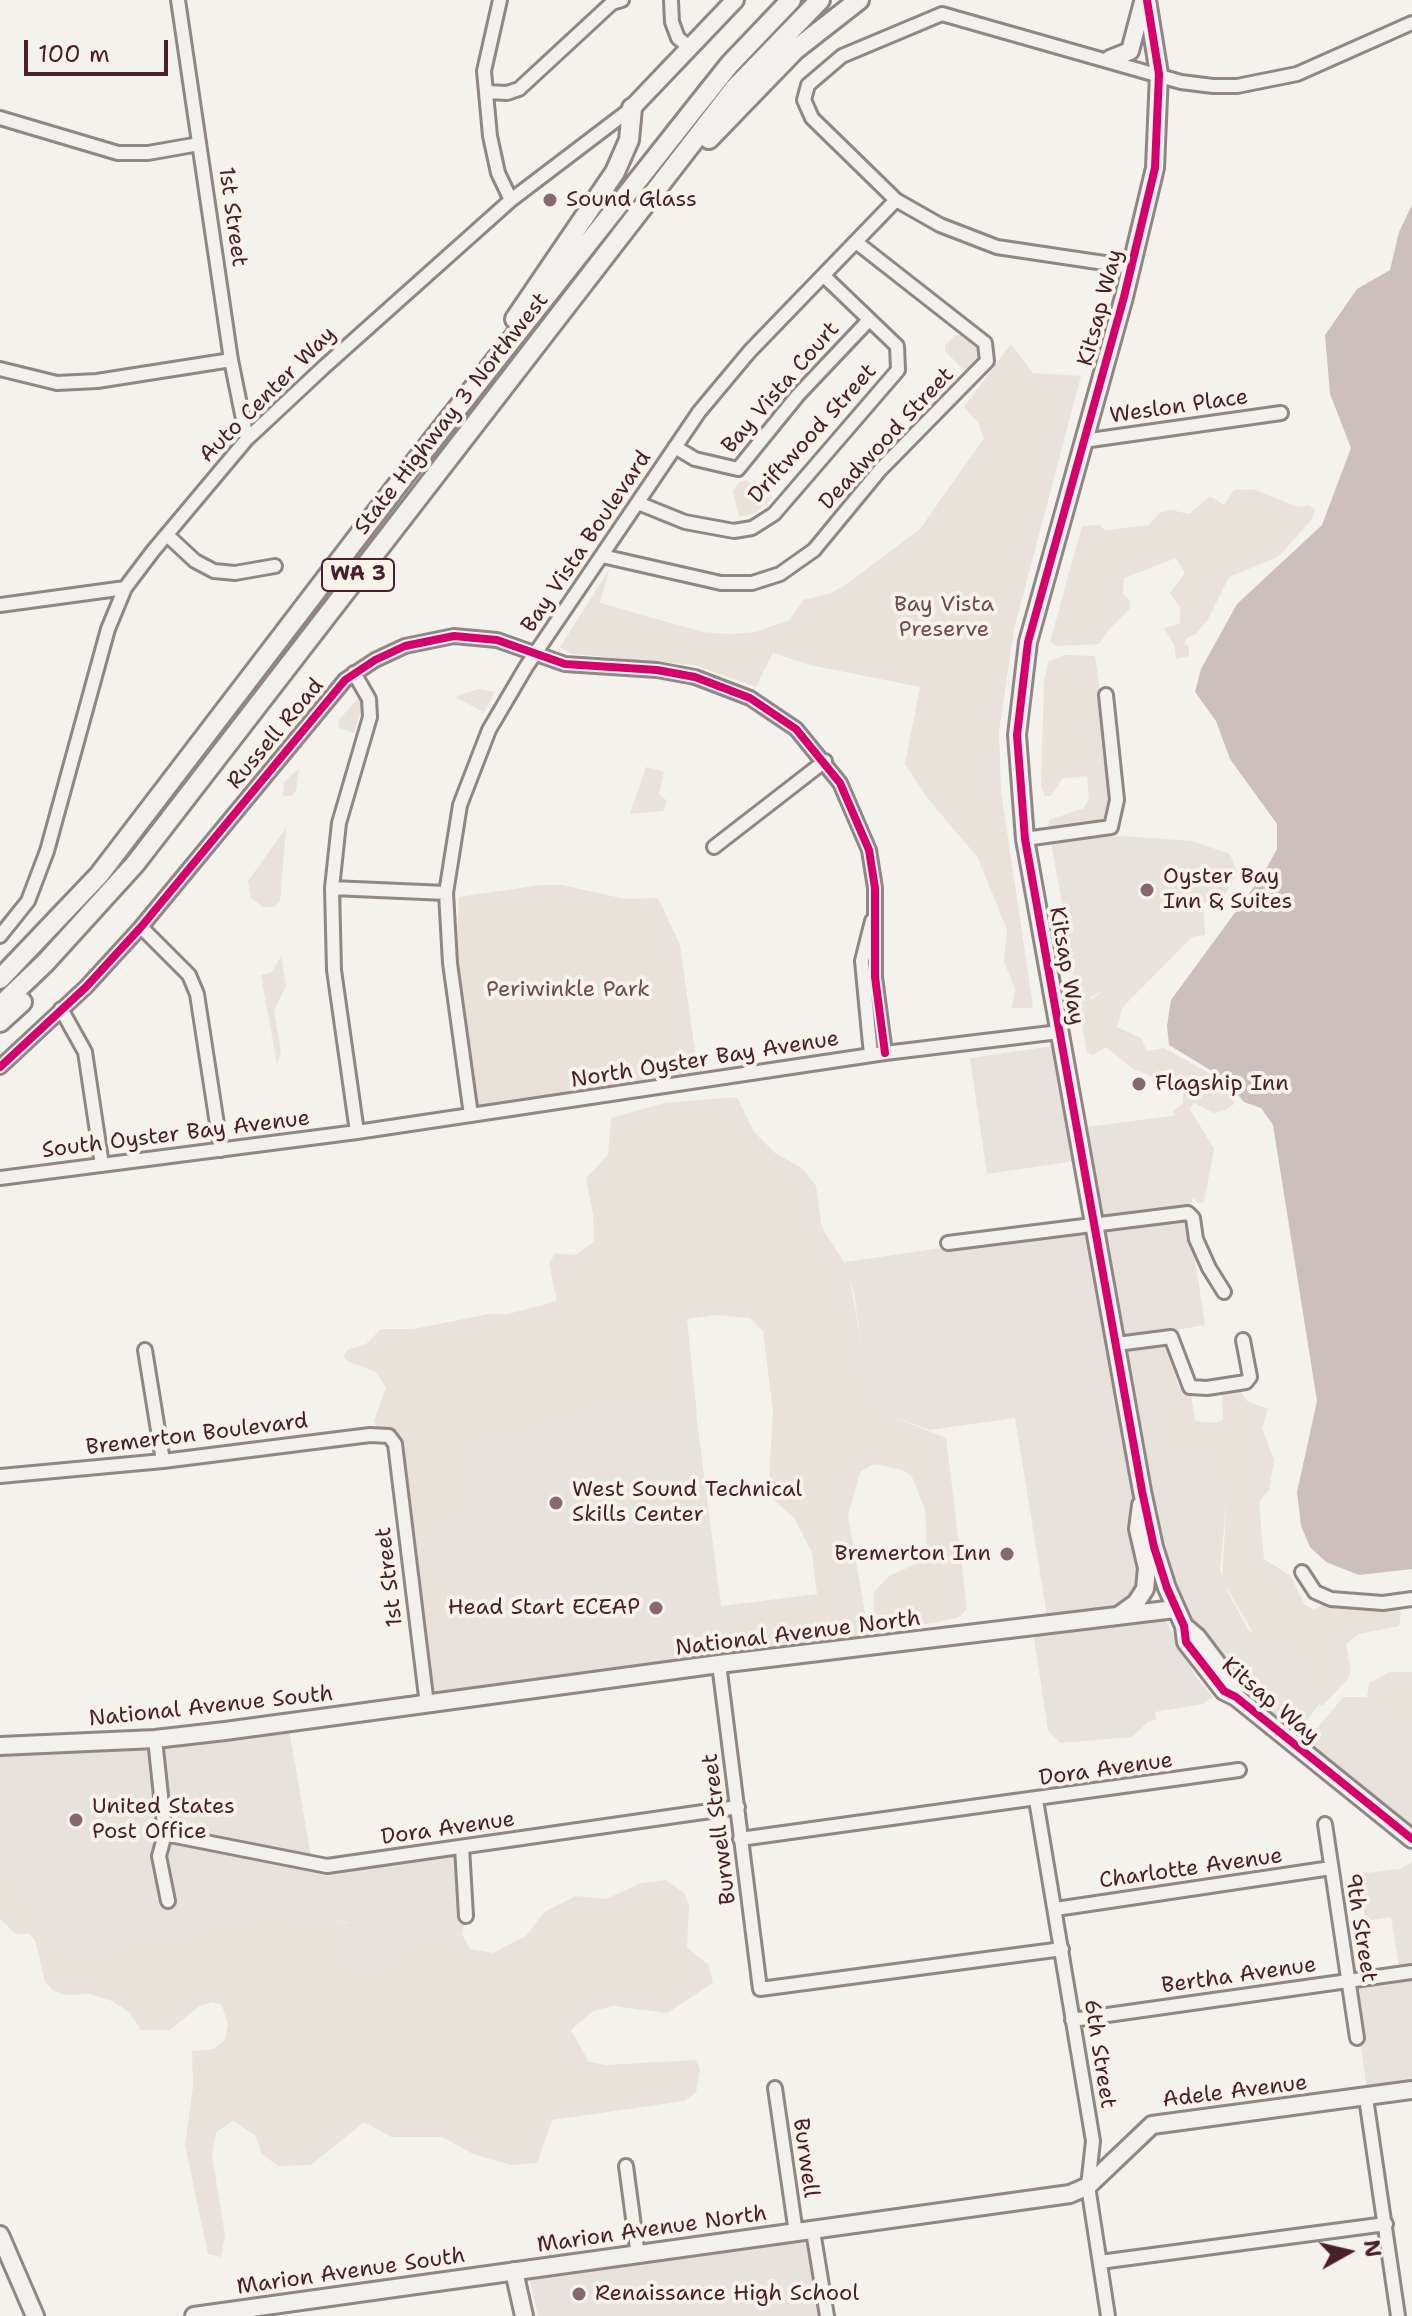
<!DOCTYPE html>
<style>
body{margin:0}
#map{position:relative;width:1412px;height:2316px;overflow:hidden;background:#f4f2ec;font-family:"Shantell Sans",sans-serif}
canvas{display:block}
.north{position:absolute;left:1308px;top:2212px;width:80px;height:80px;-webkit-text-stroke:6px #f7f3e8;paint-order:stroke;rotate:82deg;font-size:22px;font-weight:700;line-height:32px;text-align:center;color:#4a1f2b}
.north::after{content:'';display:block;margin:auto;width:28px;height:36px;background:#4a1f2b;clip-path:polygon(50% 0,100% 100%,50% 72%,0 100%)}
.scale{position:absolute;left:24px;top:40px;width:144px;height:36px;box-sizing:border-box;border:4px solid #4a1f2b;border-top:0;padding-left:10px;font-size:24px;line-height:28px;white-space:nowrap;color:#4a1f2b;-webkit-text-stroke:6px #f7f3e8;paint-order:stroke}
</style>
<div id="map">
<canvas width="1412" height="2316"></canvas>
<div class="north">N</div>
<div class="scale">100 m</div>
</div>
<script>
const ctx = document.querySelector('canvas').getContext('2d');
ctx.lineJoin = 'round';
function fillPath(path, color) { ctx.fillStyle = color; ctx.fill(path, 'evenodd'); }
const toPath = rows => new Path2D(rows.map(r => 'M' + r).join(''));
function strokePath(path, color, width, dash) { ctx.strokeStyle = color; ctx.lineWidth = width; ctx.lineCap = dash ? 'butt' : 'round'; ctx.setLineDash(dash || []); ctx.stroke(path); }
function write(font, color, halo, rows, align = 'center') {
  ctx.font = font + ' "Shantell Sans",sans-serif'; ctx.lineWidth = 8; ctx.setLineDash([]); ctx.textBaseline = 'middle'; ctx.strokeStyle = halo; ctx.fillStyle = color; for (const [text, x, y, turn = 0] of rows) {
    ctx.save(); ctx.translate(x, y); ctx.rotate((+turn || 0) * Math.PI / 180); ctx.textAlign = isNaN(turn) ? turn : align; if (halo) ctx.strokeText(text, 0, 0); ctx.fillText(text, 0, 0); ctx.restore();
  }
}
const built = toPath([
 [1120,836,1192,841,1230,854,1237,872,1222,901,1203,903,1205,935,1192,937,1122,1008,1103,991,1080,1003,1051,842],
 [1059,1045,1081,1160,987,1174,970,1058],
 [1187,1114,1206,1158,1188,1213,1205,1325,1154,1334,1177,1455,1217,1448,1227,1496,1220,1570,1228,1592,1249,1631,1282,1645,1329,1691,1291,1741,1213,1666,1166,1580,1080,1128],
 [1093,1226,1133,1449,1141,1592,1120,1611,1048,1622,1015,1418,930,1430,884,1413,862,1348,854,1293,845,1262],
 [680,1291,721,1606,817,1594,800,1459,837,1453,871,1647,427,1705,384,1333],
 [1163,1616,1196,1677,1213,1697,1203,1704,1155,1712,1156,1720,1149,1721,1132,1737,1060,1743,1048,1730,1033,1632],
 [1343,1697,1367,1697,1412,1731,1412,1836,1301,1748],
 [288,1723,312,1863,462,1847,466,1916,462,1934,433,1930,383,1966,353,1971,346,1961,347,1923,329,1917,271,1913,178,1937,59,1954,50,1922,31,1902,27,1873,0,1876,0,1746],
 [1412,1862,1412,1970,1400,1972,1391,1917,1365,1921,1359,1874,1400,1869],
 [1412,1976,1412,2082,1367,2089,1352,1985],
 [809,2236,823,2316,538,2316,529,2275]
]);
const green = toPath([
 [955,335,965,335,983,352,981,360,967,373,945,351,945,345],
 [1011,344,1033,373,1081,376,1014,629,999,733,1001,791,1033,1006,1030,1008,1012,1008,1015,988,1004,962,1007,930,978,858,925,795,905,764,920,687,810,665,773,653,756,687,695,665,572,654,560,647,609,570,600,603,703,632,731,634,755,632,790,620,803,600,828,594,844,586,920,529,984,438,978,422,964,407],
 [746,480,762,496,773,497,755,513,739,517,733,491,739,482],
 [1253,489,1298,507,1309,505,1315,510,1313,518,1278,557,1229,577,1208,619,1196,634,1187,638,1184,644,1189,646,1189,656,1176,659,1174,645,1164,628,1180,623,1180,607,1170,593,1185,573,1176,558,1124,578,1123,594,1129,600,1130,608,1109,629,1099,644,1056,646,1050,642,1082,526,1099,525,1105,530,1149,525,1159,513,1171,510,1189,514,1210,496,1224,505,1234,490],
 [1065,655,1095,656,1107,742,1108,810,1104,818,1092,825,1048,830,1049,820,1084,808,1089,798,1087,776,1062,779,1051,796,1045,796,1041,785,1044,682,1048,662],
 [478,689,495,692,484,712,455,697],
 [358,698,362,707,354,733,339,728,338,721],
 [646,767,664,772,659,794,667,801,663,811,630,814],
 [299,768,296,791,292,796,283,796,284,782],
 [286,828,280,901,274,907,263,907,251,898,248,881],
 [541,885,562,885,625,899,658,898,680,945,698,1072,487,1107,478,1104,457,947,459,897],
 [1069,951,1074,952,1091,1000,1103,991,1122,1008,1117,1027,1141,1038,1147,1051,1164,1048,1225,1082,1230,1089,1234,1104,1226,1110,1214,1113,1194,1103,1190,1109,1214,1149,1204,1202,1197,1203,1193,1197,1195,1191,1188,1175,1175,1172,1174,1164,1179,1161,1201,1157,1200,1150,1173,1111,1183,1104,1183,1094,1172,1084,1133,1069,1106,1047,1093,1055,1087,1052],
 [281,956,286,986,274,1011,281,1053,277,1064,261,975,272,972],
 [737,1097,754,1132,775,1153,802,1168,816,1186,822,1228,848,1268,862,1348,884,1413,946,1438,967,1609,959,1617,934,1623,886,1628,874,1624,874,1592,889,1576,925,1560,927,1548,925,1509,912,1477,903,1470,874,1464,860,1472,848,1516,845,1631,829,1636,732,1643,729,1610,810,1601,822,1596,814,1556,794,1518,768,1495,773,1411,763,1331,750,1318,716,1315,687,1319,697,1415,676,1407,646,1411,637,1401,605,1407,588,1422,563,1429,541,1427,531,1434,505,1438,472,1430,473,1459,482,1480,486,1517,445,1526,433,1540,445,1629,441,1639,430,1642,424,1629,413,1540,389,1433,377,1428,374,1421,386,1388,376,1372,347,1361,344,1356,347,1350,366,1344,381,1329,414,1329,489,1314,508,1314,557,1301,549,1264,555,1253,575,1255,594,1242,593,1214,586,1178,608,1155,611,1118,664,1103],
 [1165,1342,1178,1386,1191,1395,1195,1421,1217,1423,1223,1419,1222,1392,1240,1391,1247,1401,1268,1409,1262,1428,1274,1460,1269,1490,1259,1502,1264,1559,1291,1576,1304,1604,1313,1610,1328,1602,1398,1609,1401,1613,1399,1626,1359,1634,1346,1644,1351,1670,1347,1680,1322,1706,1316,1703,1320,1690,1313,1676,1282,1645,1258,1642,1222,1579,1227,1496,1217,1448,1177,1455,1157,1349,1157,1343],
 [664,1622,672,1624,674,1636,649,1640,647,1625],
 [1389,1672,1412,1672,1412,1731,1367,1697,1369,1683],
 [27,1873,31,1902,50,1922,59,1954,178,1937,228,1918,271,1913,329,1917,347,1924,346,1960,353,1971,383,1966,410,1933,433,1930,462,1934,470,1949,493,1953,527,1935,544,1912,576,1896,606,1899,641,1883,666,1880,684,1893,689,1907,687,1948,708,1964,713,1983,667,2013,614,2006,593,2011,571,2030,589,2062,606,2065,696,2060,700,2069,696,2093,684,2101,552,2120,537,2163,511,2165,473,2154,442,2137,391,2137,364,2122,311,2165,278,2166,262,2154,256,2136,233,2121,216,2132,212,2155,225,2235,221,2257,208,2254,185,2145,193,2087,192,2051,213,2049,225,2040,228,2025,222,2005,211,2002,198,2007,170,2030,141,2030,128,2011,112,2001,90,1994,65,1995,53,1990,45,1982,35,1940,29,1934,16,1934,0,1919,0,1876]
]);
const water = toPath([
 [1412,205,1412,1569,1359,1575,1326,1562,1310,1547,1301,1526,1297,1492,1317,1401,1273,1125,1261,1108,1244,1102,1225,1079,1169,1045,1167,1026,1171,1000,1264,873,1277,849,1277,824,1230,759,1216,721,1195,692,1201,669,1237,604,1322,525,1351,448,1330,394,1325,335,1357,289,1390,270,1399,232]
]);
const minor = toPath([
 [178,0,231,360,247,439],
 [500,0,484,71,490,136,498,173,511,200],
 [671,0,672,22,678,38,688,46],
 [488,92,507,93,519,89,612,3,622,0],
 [0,118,118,153,148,153,199,144],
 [1131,267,997,247,940,225,896,200,812,118,804,100,808,85,842,56,942,14,1181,82,1213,86,1237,86,1297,74,1412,23],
 [0,369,57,383,97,381,231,360],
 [1083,441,1281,413],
 [675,447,695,459,738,469,798,395,869,320],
 [638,503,685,522,734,531,752,528,774,514,898,370,897,346,824,276],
 [167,535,195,561,214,571,235,573,275,566],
 [602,556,721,583,752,583,780,574,814,550,880,470,987,361,985,343,856,242],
 [0,605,125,588],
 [354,673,369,699,370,717,339,823,332,888,334,970,357,1132],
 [1025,839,1111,827,1117,800,1106,695],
 [714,847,825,761],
 [332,888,446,893],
 [141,927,189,975,197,994,221,1150],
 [0,936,28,901,47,851,108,629,125,588,153,551,247,439,324,367,511,200,632,108],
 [61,1009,85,1052,102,1165],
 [871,1055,862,961,872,921],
 [0,1067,86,987,141,927,345,680,375,660,405,646,454,636,497,640,565,664,657,670,695,677,750,698,796,729,840,783,869,850,875,888,875,977,885,1053],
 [471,1115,450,963,446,893,460,805,489,730,526,667,699,412,750,351,896,200],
 [0,1178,357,1132,885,1053,1059,1032],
 [948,1243,1188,1213,1193,1218,1196,1239,1209,1268,1224,1292],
 [1117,1344,1171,1337,1190,1387,1207,1388,1246,1382,1250,1377,1243,1340],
 [145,1350,163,1461],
 [0,1476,163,1461,370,1435,389,1436,395,1444,427,1705],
 [1302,1572,1315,1592,1331,1599,1383,1603,1412,1599],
 [719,1664,760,1989,1062,1949],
 [155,1739,165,1834,159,1856,168,1901],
 [1036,1800,1093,2141,1088,2186,1108,2316],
 [1325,1824,1357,2038],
 [165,1834,327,1866,738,1807],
 [740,1839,1239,1770],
 [462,1847,466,1916],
 [1056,1909,1331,1868],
 [1072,2020,1412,1972],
 [775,2088,796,2233],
 [1366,2098,1398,2316],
 [626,2166,638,2256],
 [813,2231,827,2316],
 [1100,2262,1386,2224]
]);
const major = toPath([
 [1147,0,1159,74,1155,168,1124,297,1028,642,1017,735,1025,839,1142,1491,1154,1547,1167,1588,1184,1626,1186,1642,1224,1691,1236,1697,1412,1839],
 [1110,59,1130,51,1143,2],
 [632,108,735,0],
 [1118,1616,1136,1603,1145,1589,1147,1568,1138,1529,1141,1505],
 [1184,1626,1197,1637,1231,1682,1236,1697],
 [0,1746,155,1739,225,1731,719,1664,1175,1609],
 [0,2235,35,2316],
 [514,2271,524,2316],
 [194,2316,1070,2194,1088,2186,1152,2125,1412,2090]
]);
const highway = toPath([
 [709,139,795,50,859,0],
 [515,319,615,172,629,140,632,108],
 [0,979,99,875,405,475,691,113,730,64,791,0],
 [0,1006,46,962,135,864,734,89,820,0],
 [0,1022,22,1002]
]);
const cycleway = toPath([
 [1147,0,1159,74,1155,168,1124,297,1028,642,1017,735,1025,839,1142,1491,1154,1547,1167,1588,1184,1626,1186,1642,1224,1691,1236,1697,1412,1839],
 [0,1067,86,987,141,927,345,680,375,660,405,646,454,636,497,640,565,664,657,670,695,677,750,698,796,729,840,783,869,850,875,888,875,977,885,1053]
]);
const markers = [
 [550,200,8,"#86696f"],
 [1147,890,8,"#86696f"],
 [1139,1084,8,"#86696f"],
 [556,1503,8,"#86696f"],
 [1007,1554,8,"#86696f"],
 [656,1608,8,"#86696f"],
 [76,1820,8,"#86696f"],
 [579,2294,8,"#86696f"]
];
const shields = [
 [358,575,72]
];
const shieldNames = [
 ["WA 3",358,575]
];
const poiNames = [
 ["Sound Glass",566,200],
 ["Oyster Bay",1163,877],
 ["Inn & Suites",1163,902],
 ["Flagship Inn",1155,1084],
 ["West Sound Technical",572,1490],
 ["Skills Center",572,1515],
 ["Bremerton Inn",991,1554,"right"],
 ["Head Start ECEAP",640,1608,"right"],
 ["United States",92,1807],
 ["Post Office",92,1832],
 ["Renaissance High School",595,2294]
];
const streetNames = [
 ["1st Street",232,217,82],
 ["Kitsap Way",1101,308,-75],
 ["Bay Vista Court",781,388,-49],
 ["Auto Center Way",268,395,-45],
 ["Weslon Place",1179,407,-8],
 ["State Highway 3 Northwest",452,414,-52],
 ["Driftwood Street",813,434,-48],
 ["Deadwood Street",887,439,-47],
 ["Bay Vista Boulevard",587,542,-56],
 ["Russell Road",276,734,-50],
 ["Kitsap Way",1066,966,80],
 ["North Oyster Bay Avenue",705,1060,-9],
 ["South Oyster Bay Avenue",176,1135,-7],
 ["Bremerton Boulevard",197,1435,-7],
 ["1st Street",390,1577,-97],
 ["National Avenue North",798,1634,-7],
 ["Kitsap Way",1270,1701,40],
 ["National Avenue South",211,1707,-6],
 ["Dora Avenue",1106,1770,-8],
 ["Dora Avenue",448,1829,-8],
 ["Burwell Street",720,1829,-97],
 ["Charlotte Avenue",1191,1869,-8],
 ["9th Street",1360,1928,81],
 ["Bertha Avenue",1239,1976,-8],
 ["6th Street",1099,2054,81],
 ["Adele Avenue",1235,2092,-7],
 ["Burwell",805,2158,82],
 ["Marion Avenue North",652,2230,-8],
 ["Marion Avenue South",351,2272,-8]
];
const parkNames = [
 ["Bay Vista",944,605],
 ["Preserve",944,630],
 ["Periwinkle Park",568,990]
];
fillPath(built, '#e7e2db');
fillPath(green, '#e8e2da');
fillPath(water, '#cdc0bc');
strokePath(minor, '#8f8685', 18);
strokePath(major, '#8f8685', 22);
strokePath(highway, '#8f8685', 24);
strokePath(minor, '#f2f1ed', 12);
strokePath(major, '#f2f1ed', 16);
strokePath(highway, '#f2f1ed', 18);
strokePath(cycleway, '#d6006c', 8);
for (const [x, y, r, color] of markers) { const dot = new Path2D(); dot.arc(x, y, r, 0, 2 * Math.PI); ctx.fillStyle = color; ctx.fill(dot); strokePath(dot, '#f7f3e8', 3); }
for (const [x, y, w] of shields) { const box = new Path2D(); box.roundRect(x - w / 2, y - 16, w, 32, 6); ctx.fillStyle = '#f7f3e8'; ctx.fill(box); strokePath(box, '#4a1f2b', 2); }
write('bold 20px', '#4a1f2b', null, shieldNames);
write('22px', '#4a1f2b', '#f7f3e8', poiNames, 'left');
write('22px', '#4a1f2b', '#f7f3e8', streetNames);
write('22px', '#6f4c53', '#f7f3e8', parkNames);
</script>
